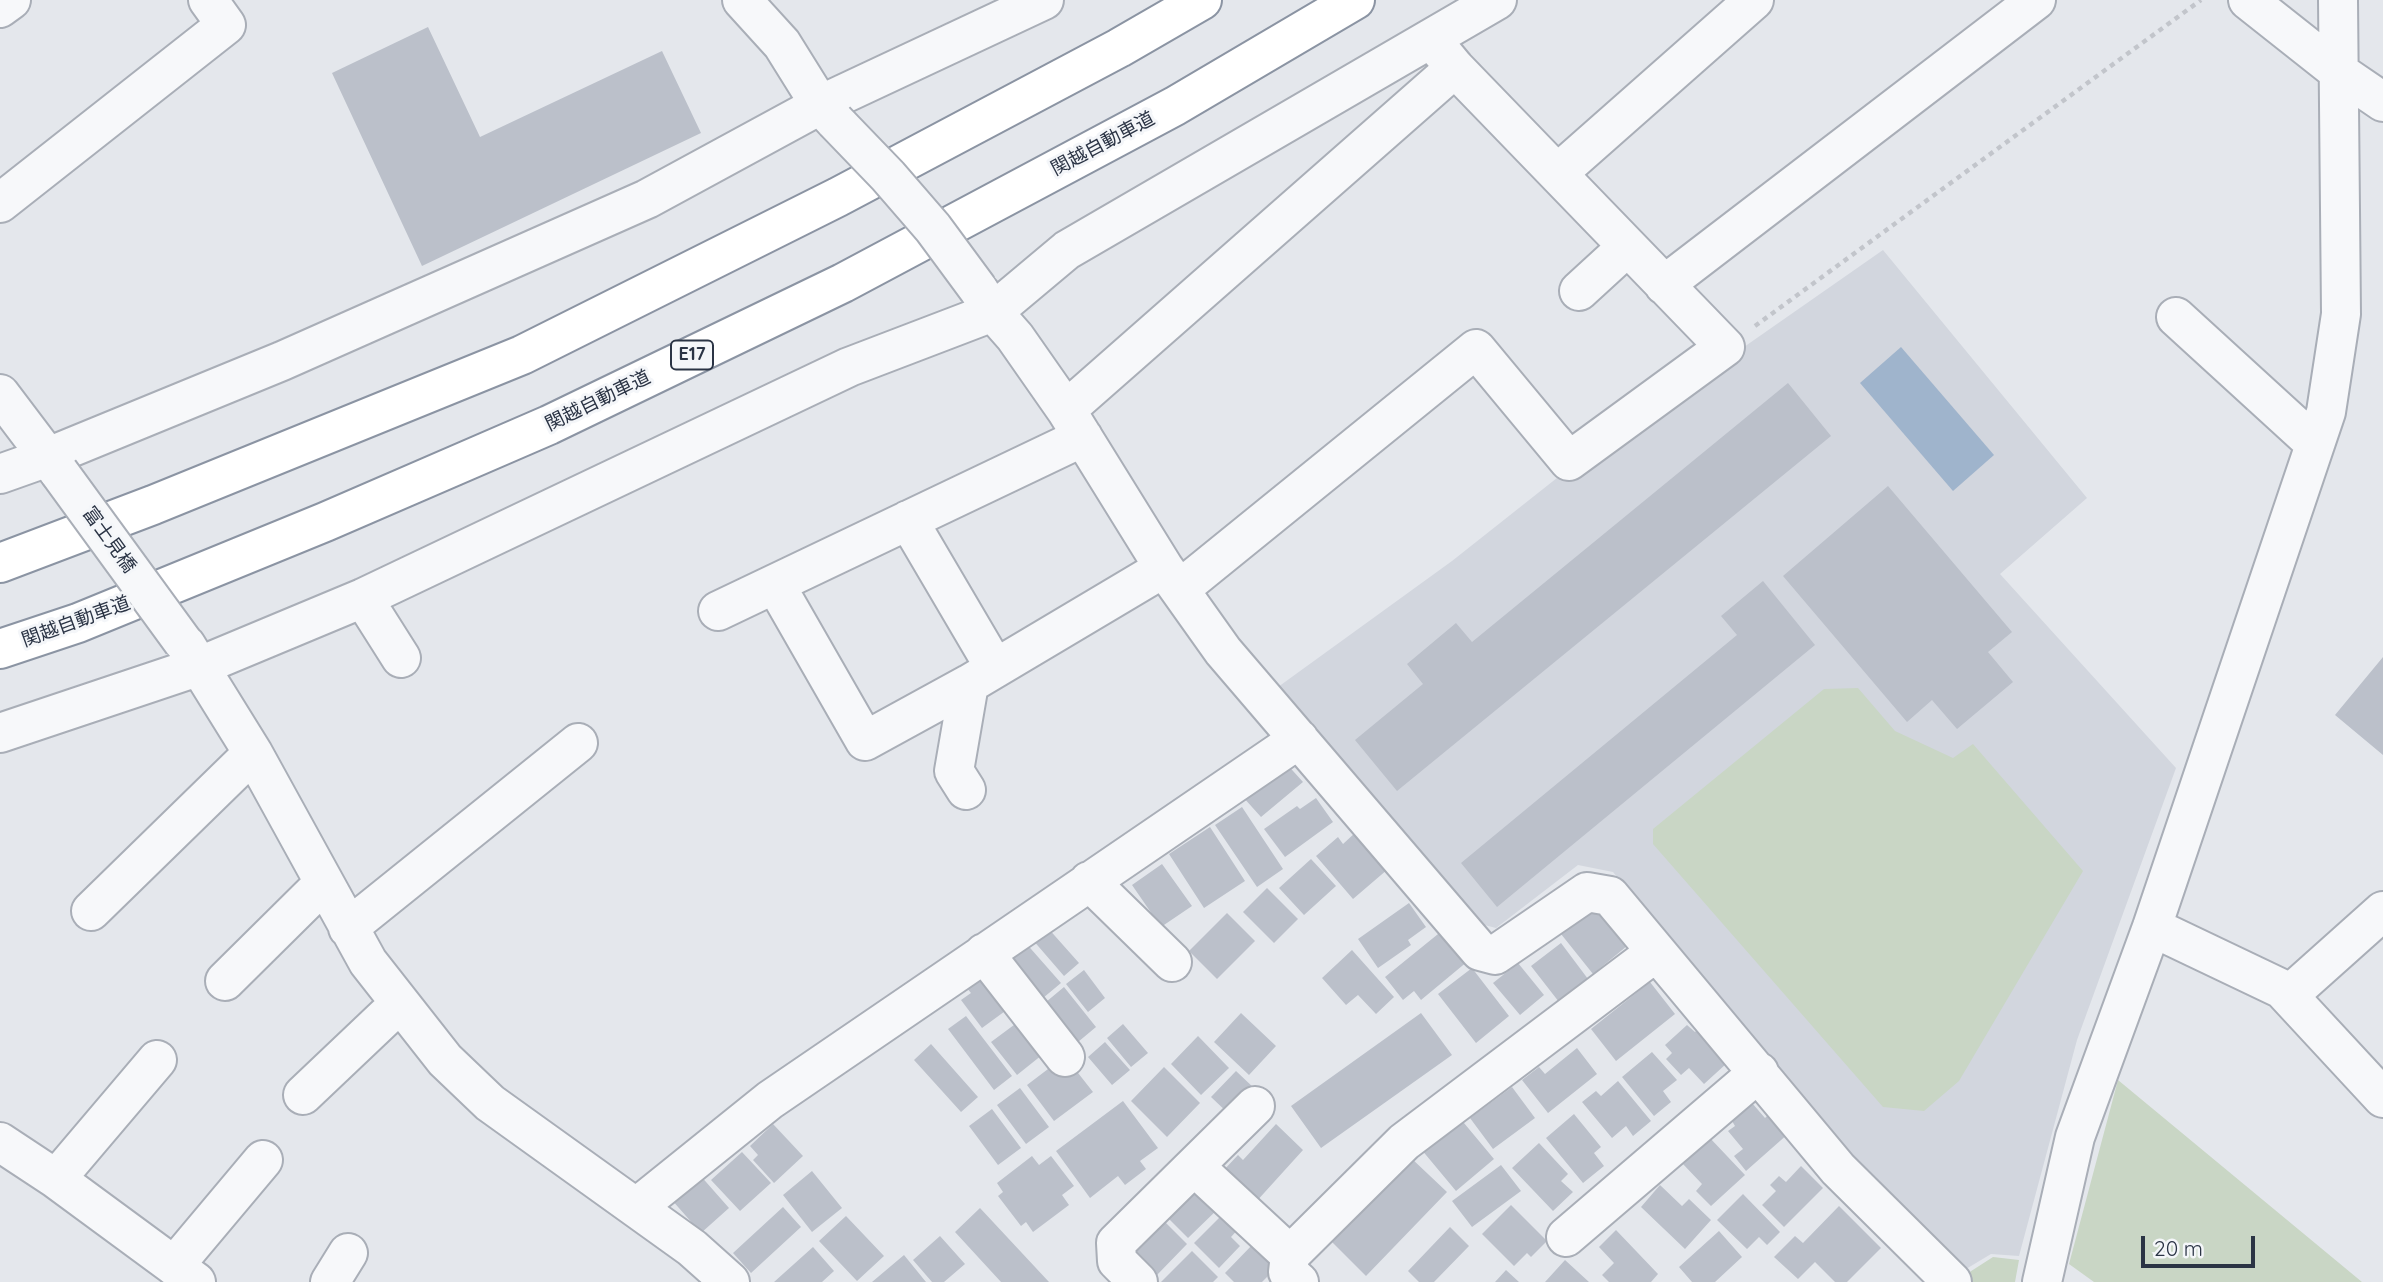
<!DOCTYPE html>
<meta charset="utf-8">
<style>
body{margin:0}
#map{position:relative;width:2383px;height:1282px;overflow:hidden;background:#e4e7ec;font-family:Quicksand,sans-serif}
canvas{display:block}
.scale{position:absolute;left:2141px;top:1236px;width:114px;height:32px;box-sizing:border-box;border:4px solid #2b3445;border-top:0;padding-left:9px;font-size:21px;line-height:24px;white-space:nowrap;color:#2b3445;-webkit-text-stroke:5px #f4f6f9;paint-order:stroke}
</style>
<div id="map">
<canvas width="2383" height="1282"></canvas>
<div class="scale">20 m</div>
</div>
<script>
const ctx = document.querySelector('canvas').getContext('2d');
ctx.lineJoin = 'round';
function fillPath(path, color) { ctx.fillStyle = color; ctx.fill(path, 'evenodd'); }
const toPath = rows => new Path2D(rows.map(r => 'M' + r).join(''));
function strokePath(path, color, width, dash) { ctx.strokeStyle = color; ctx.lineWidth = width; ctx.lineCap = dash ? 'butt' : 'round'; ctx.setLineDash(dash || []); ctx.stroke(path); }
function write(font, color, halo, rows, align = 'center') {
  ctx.font = font + ' Quicksand,"Noto Sans JP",sans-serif'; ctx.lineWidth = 6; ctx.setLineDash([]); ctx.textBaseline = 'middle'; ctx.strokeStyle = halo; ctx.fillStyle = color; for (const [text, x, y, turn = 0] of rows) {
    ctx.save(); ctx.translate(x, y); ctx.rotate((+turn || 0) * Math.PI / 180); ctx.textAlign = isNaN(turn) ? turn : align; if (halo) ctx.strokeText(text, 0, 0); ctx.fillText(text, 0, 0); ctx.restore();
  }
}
const built = toPath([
 [1883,250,2087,498,2000,574,2176,768,2077,1040,2019,1256,1991,1254,1961,1272,1852,1160,1613,872,1578,865,1496,928,1473,922,1278,687,1452,561,1562,474]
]);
const green = toPath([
 [1858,688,1895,731,1953,758,1973,744,2083,871,1959,1081,1924,1111,1883,1107,1653,844,1653,829,1824,689],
 [2118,1080,2362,1282,2094,1282,2069,1264],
 [1993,1257,2019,1260,2015,1282,1971,1282,1965,1275]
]);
const water = toPath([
 [1901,347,1994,455,1953,491,1860,383]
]);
const building = toPath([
 [428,27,480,137,662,51,701,133,422,266,332,73],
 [1788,383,1831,436,1397,791,1355,740,1423,684,1407,664,1456,623,1472,642],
 [1888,486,2012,632,1988,652,2013,682,1957,729,1932,700,1907,722,1783,576],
 [1763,581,1815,645,1497,907,1461,863,1737,635,1721,616],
 [2383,657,2383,755,2335,715],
 [1284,761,1303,782,1261,817,1243,797],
 [1316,798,1333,822,1285,857,1264,829,1297,806,1300,809],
 [1242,807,1283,869,1257,887,1215,825],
 [1210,827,1245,881,1204,908,1169,854],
 [1356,832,1388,869,1353,899,1316,856,1338,837,1343,844],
 [1311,859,1336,886,1304,915,1279,888],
 [1162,864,1192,906,1161,927,1132,885],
 [1267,888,1298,919,1274,943,1243,912],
 [1409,903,1426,927,1408,940,1411,945,1378,968,1358,939],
 [1594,907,1627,946,1593,974,1561,934],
 [1227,913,1255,941,1217,979,1189,951],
 [1047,927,1079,963,1064,976,1032,939],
 [1443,930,1468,961,1421,1000,1414,991,1403,1000,1385,977],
 [1024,941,1061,983,1043,998,1006,956],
 [1561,943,1588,979,1559,1002,1531,966],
 [1352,950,1394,997,1376,1014,1358,995,1346,1005,1322,978],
 [1518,963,1544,995,1520,1015,1493,983],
 [1472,968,1509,1016,1476,1043,1438,994],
 [1084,970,1105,998,1088,1012,1066,984],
 [985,971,1012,1006,982,1028,961,1000,971,993,965,986],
 [1650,982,1675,1014,1616,1061,1591,1029],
 [1064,987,1096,1027,1078,1042,1046,1002],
 [1241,1013,1276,1046,1249,1075,1214,1042],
 [1421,1013,1452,1055,1321,1148,1291,1106],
 [966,1016,1012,1076,994,1090,948,1029],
 [1022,1019,1047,1051,1017,1075,991,1042],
 [1123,1024,1148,1053,1131,1067,1107,1038],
 [1687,1025,1695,1032,1700,1027,1718,1046,1714,1050,1726,1064,1704,1084,1689,1068,1681,1075,1666,1059,1672,1053,1665,1045],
 [1198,1036,1229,1068,1201,1095,1171,1064],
 [1105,1042,1130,1070,1112,1085,1088,1057],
 [931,1044,978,1097,961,1112,914,1060],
 [1577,1048,1597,1074,1548,1113,1522,1080,1539,1067,1545,1074],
 [1652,1052,1677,1080,1663,1091,1671,1102,1654,1116,1622,1077],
 [1071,1064,1093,1092,1054,1121,1027,1085,1052,1066],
 [1164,1067,1200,1103,1167,1137,1131,1101],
 [1236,1071,1255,1089,1230,1115,1211,1097],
 [1618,1081,1651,1121,1633,1136,1626,1126,1612,1138,1582,1102,1596,1091,1601,1096],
 [1512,1087,1535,1118,1493,1149,1470,1118],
 [1020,1088,1049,1127,1026,1144,997,1105],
 [1123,1101,1158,1148,1140,1161,1146,1169,1125,1185,1118,1176,1090,1198,1056,1151],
 [1752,1103,1765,1118,1771,1112,1789,1133,1746,1171,1734,1156,1743,1149,1728,1131,1735,1126,1732,1121],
 [992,1109,1021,1148,998,1165,969,1126],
 [1574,1114,1601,1147,1594,1153,1604,1166,1583,1183,1546,1138],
 [1459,1117,1494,1159,1456,1191,1421,1149],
 [773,1124,803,1156,774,1183,753,1160,758,1155,750,1146],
 [1276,1124,1303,1150,1255,1203,1222,1172,1238,1155,1243,1160],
 [1709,1137,1745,1175,1711,1206,1696,1191,1702,1184,1682,1163],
 [1539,1143,1568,1174,1561,1181,1573,1192,1553,1211,1512,1168],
 [742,1152,771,1183,740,1211,711,1180],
 [1032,1156,1039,1165,1051,1156,1074,1186,1062,1195,1069,1205,1033,1232,1026,1222,1021,1226,998,1196,1003,1192,997,1183],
 [1410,1157,1447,1192,1366,1276,1330,1240],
 [1501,1165,1521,1191,1472,1227,1452,1201],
 [1801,1166,1823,1188,1784,1227,1762,1205,1776,1191,1770,1185,1779,1176,1786,1182],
 [812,1171,842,1208,812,1232,783,1195],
 [699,1174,729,1208,701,1233,671,1199],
 [1197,1184,1220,1207,1188,1238,1166,1216],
 [1660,1185,1682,1206,1689,1199,1711,1220,1685,1249,1641,1207],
 [1743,1194,1780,1232,1767,1245,1759,1237,1747,1249,1717,1220],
 [1511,1205,1547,1241,1531,1257,1527,1253,1514,1266,1482,1234],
 [1839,1206,1881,1248,1847,1282,1835,1282,1815,1262,1798,1279,1774,1257,1795,1236,1803,1243],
 [783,1207,801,1227,751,1273,733,1253],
 [980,1208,1049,1282,1001,1282,955,1232],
 [1226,1211,1241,1226,1231,1237,1240,1246,1219,1268,1194,1243],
 [846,1216,884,1256,857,1281,819,1241],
 [1161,1218,1187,1244,1157,1275,1130,1249],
 [1450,1227,1469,1246,1434,1282,1419,1282,1408,1271],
 [1616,1230,1658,1274,1651,1282,1609,1282,1602,1275,1614,1263,1599,1247],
 [1719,1231,1742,1257,1715,1282,1692,1282,1679,1267],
 [940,1236,965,1264,944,1282,932,1282,913,1260],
 [1254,1243,1278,1266,1262,1282,1234,1282,1225,1273],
 [813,1247,834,1271,822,1282,774,1282],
 [1192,1251,1218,1277,1213,1282,1161,1282],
 [904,1255,926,1282,872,1282],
 [1565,1260,1589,1282,1545,1282],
 [1506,1270,1519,1282,1495,1282]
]);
const path = toPath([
 [1755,326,2201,0]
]);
const minor = toPath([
 [742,0,782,44,820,105,835,121],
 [2248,0,2339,72,2383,102],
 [0,8,11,0],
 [1558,173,1754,0],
 [0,203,226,25,208,0],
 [1664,285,2036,0],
 [1579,291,1627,247],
 [980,292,993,312,1015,337,1066,410,1164,568,1223,651,1480,951,1495,955,1587,892,1610,896,1838,1169,1952,1282],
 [2176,317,2315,444],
 [0,394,59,472],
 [1066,410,1455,68],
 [0,474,48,457,282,361,647,199,820,105,1044,0],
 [908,520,995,668],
 [775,584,865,741,969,684,1164,568],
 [1180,589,1476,349,1569,461,1725,347,1455,68,1431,39],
 [363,598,401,658],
 [718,611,1083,437],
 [186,645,253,753,368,962,445,1060,490,1103,692,1248,730,1282],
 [0,733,200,666,363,598,849,367,993,312,1067,250,1497,0],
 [966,790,954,771,969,684],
 [1089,881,1172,962],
 [91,911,253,753],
 [2152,927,2282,989,2383,1098],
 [348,928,578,743],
 [984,953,1065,1057],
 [225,981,323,884],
 [2289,995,2383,911],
 [303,1095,400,1003],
 [0,1142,56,1179,196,1282],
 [1195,1167,1290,1255],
 [56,1179,157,1060],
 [637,1207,770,1100,1299,739],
 [1566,1237,1759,1072],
 [174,1266,263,1160],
 [330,1282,348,1253],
 [1138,1282,1117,1261,1116,1243,1255,1106],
 [1299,1282,1288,1272,1290,1255,1404,1142,1656,952],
 [2042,1282,2075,1137,2152,927,2326,412,2341,314,2338,0]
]);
const highway = toPath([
 [0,563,153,505,522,355,838,197,1119,48,1202,0],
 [0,649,78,623,325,522,549,425,843,283,1175,106,1355,0]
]);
const minorBridge = toPath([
 [835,121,888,176,933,228,978,289],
 [59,472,183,642]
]);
const shields = [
 [692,355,42]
];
const shieldNames = [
 ["E17",692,355]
];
const streetNames = [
 ["関越自動車道",1103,144,-28],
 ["関越自動車道",598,401,-26],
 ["富士見橋",109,540,54],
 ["関越自動車道",76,622,-20]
];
fillPath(built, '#d2d6de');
fillPath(green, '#c9d6c5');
fillPath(water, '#9fb4cc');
fillPath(building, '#bbc0ca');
strokePath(minor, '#a9aeb7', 42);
strokePath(highway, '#8b94a3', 42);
strokePath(path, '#c2c5cb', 4.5, [5, 5]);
strokePath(minor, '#f7f8fa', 38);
strokePath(highway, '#fff', 38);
strokePath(minorBridge, '#a9aeb7', 42, []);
strokePath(minorBridge, '#f7f8fa', 38);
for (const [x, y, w] of shields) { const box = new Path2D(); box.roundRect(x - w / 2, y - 14.5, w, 29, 5); ctx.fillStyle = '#f4f6f9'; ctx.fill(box); strokePath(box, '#2b3445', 2); }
write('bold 18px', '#2b3445', null, shieldNames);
write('19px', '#2b3445', '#f4f6f9', streetNames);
</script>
